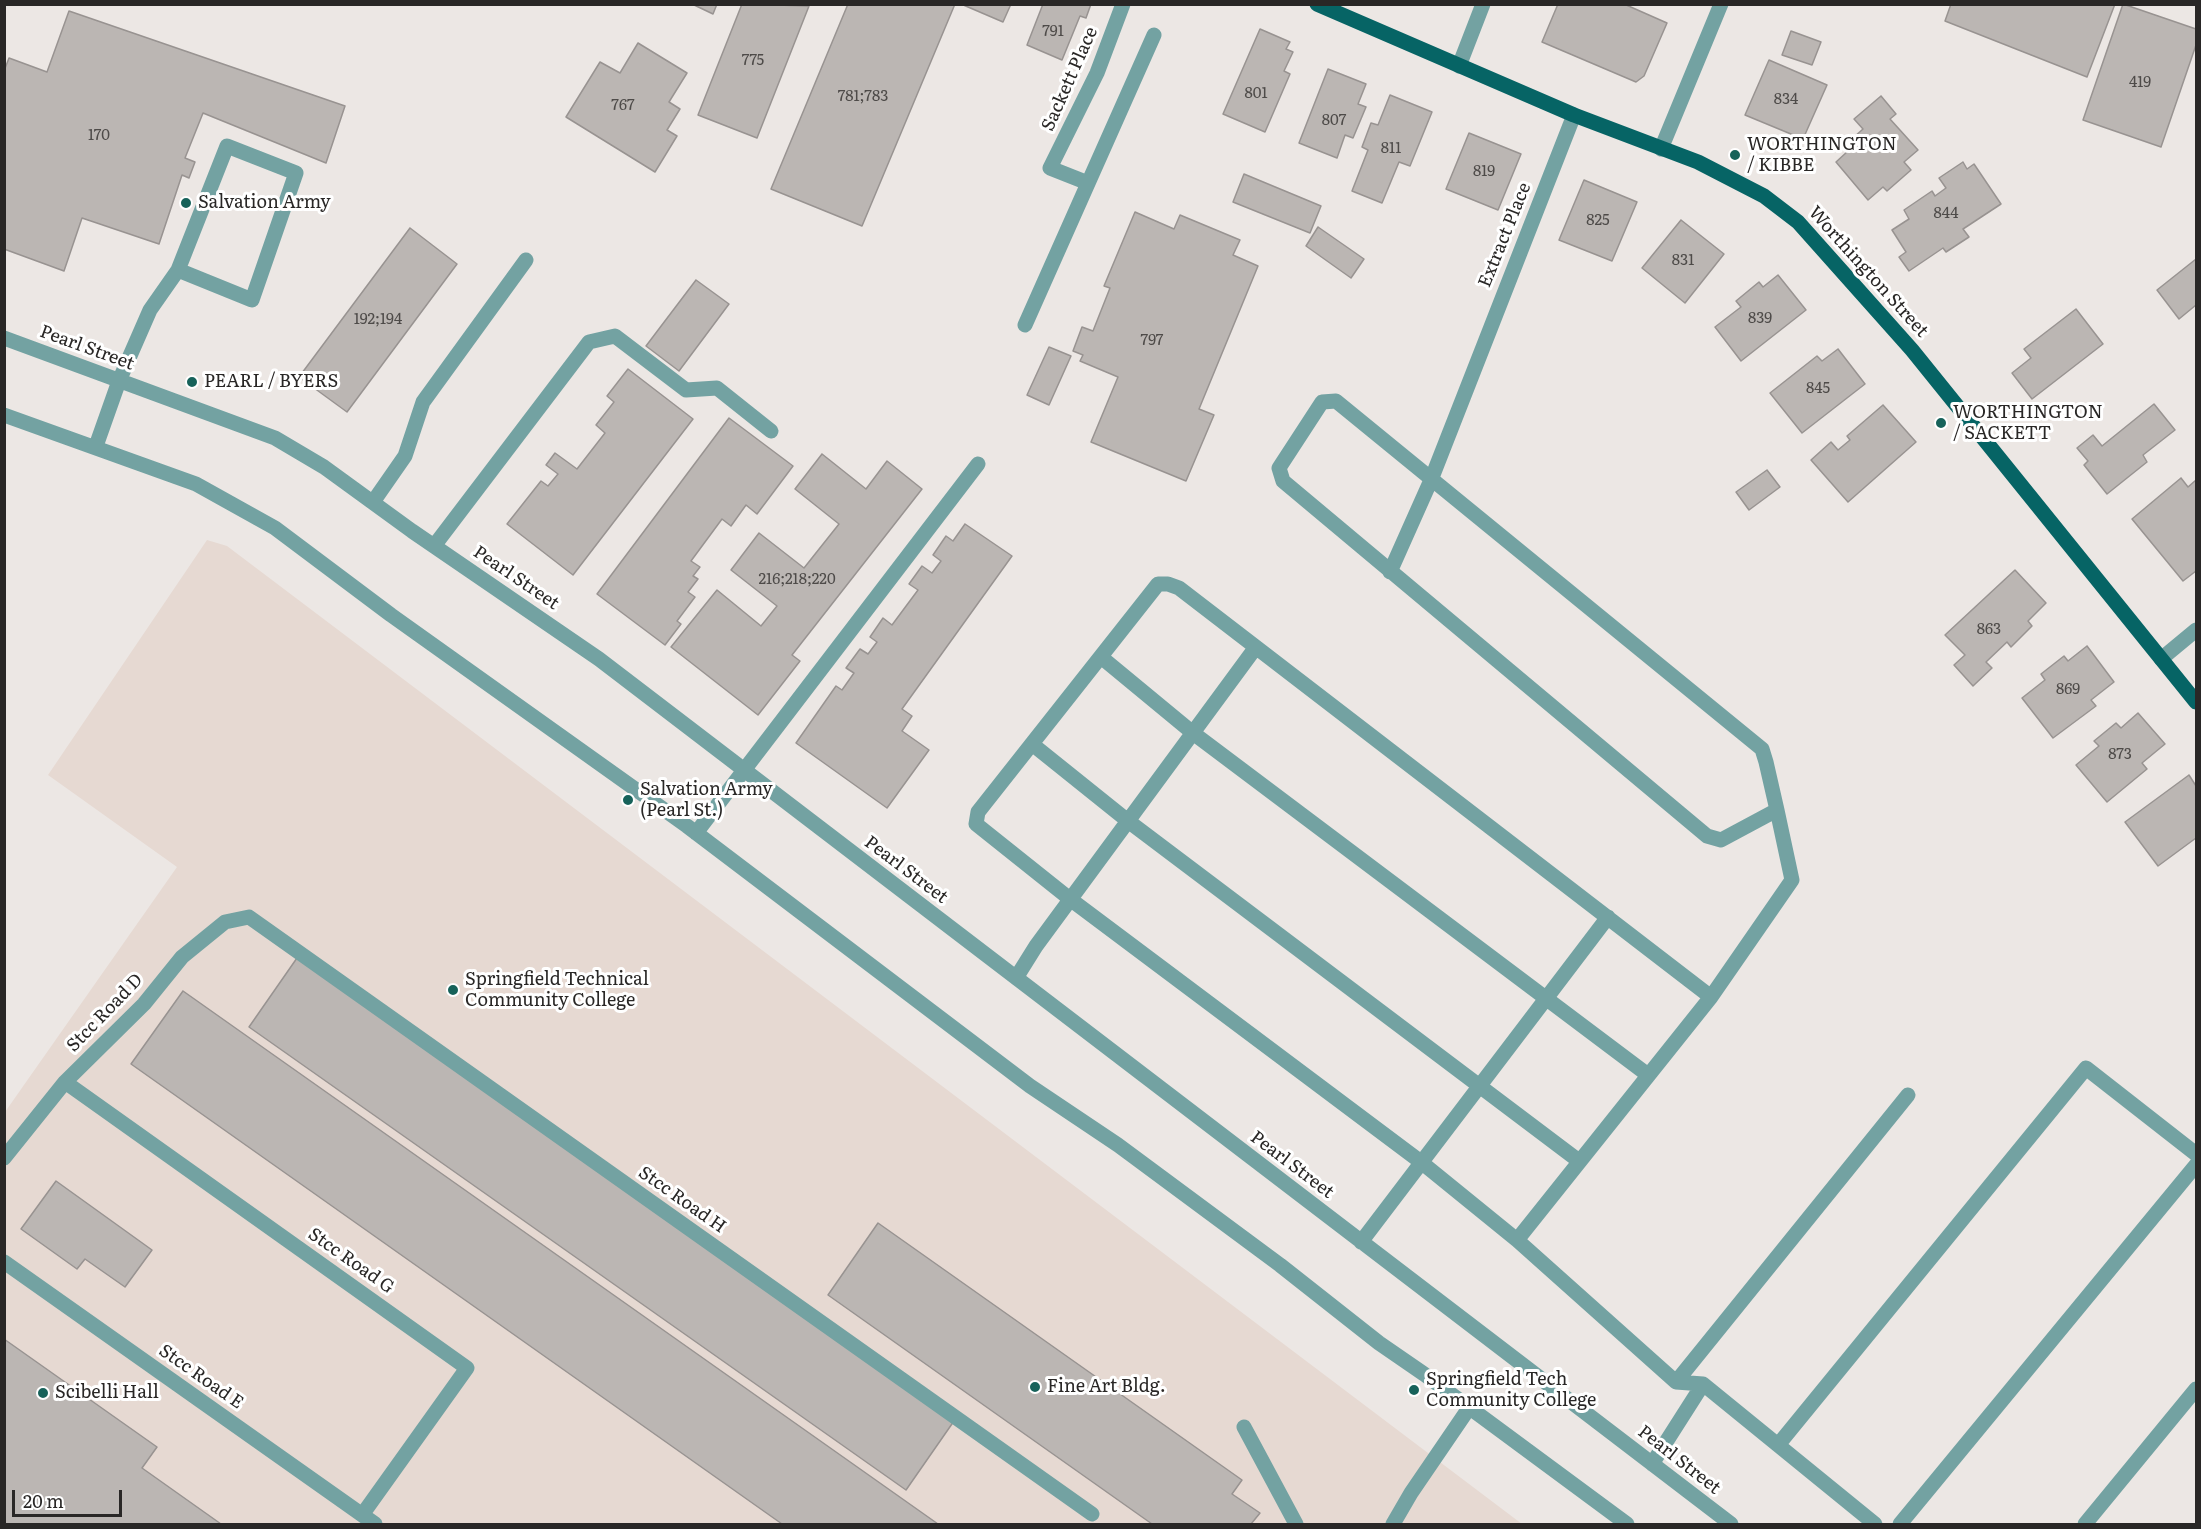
<!DOCTYPE html>
<style>
body{margin:0}
#map{position:relative;width:2201px;height:1529px;overflow:hidden;background:#ece7e4;font-family:Literata,serif}
canvas{display:block}
.frame{position:absolute;inset:0;border:6px solid #292726;pointer-events:none}
.scale{position:absolute;left:12px;top:1490px;width:110px;height:27px;box-sizing:border-box;border:3px solid #292726;border-top:0;padding-left:8px;font-size:18px;line-height:21px;white-space:nowrap;color:#292726;-webkit-text-stroke:4px #fff;paint-order:stroke}
</style>
<div id="map">
<canvas width="2201" height="1529"></canvas>
<div class="frame"></div>
<div class="scale">20 m</div>
</div>
<script>
const ctx = document.querySelector('canvas').getContext('2d');
ctx.lineJoin = 'round';
function fillPath(path, color) { ctx.fillStyle = color; ctx.fill(path, 'evenodd'); }
const toPath = rows => new Path2D(rows.map(r => 'M' + r).join(''));
function strokePath(path, color, width, dash) { ctx.strokeStyle = color; ctx.lineWidth = width; ctx.lineCap = dash ? 'butt' : 'round'; ctx.setLineDash(dash || []); ctx.stroke(path); }
function write(font, color, halo, rows, align = 'center') {
  ctx.font = font + ' Literata,serif'; ctx.lineWidth = 6; ctx.setLineDash([]); ctx.textBaseline = 'middle'; ctx.strokeStyle = halo; ctx.fillStyle = color; for (const [text, x, y, turn = 0] of rows) {
    ctx.save(); ctx.translate(x, y); ctx.rotate((+turn || 0) * Math.PI / 180); ctx.textAlign = isNaN(turn) ? turn : align; if (halo) ctx.strokeText(text, 0, 0); ctx.fillText(text, 0, 0); ctx.restore();
  }
}
const built = toPath([
 [207,540,227,546,1522,1524,5,1524,5,1112,177,867,48,775]
]);
const building = toPath([
 [692,4,717,4,713,14,692,4],
 [742,4,809,6,757,138,698,115,742,4],
 [848,4,955,4,862,226,771,189,848,4],
 [961,4,1011,4,1003,22,961,4],
 [1043,4,1091,4,1086,18,1080,16,1062,60,1027,45,1043,4],
 [1558,4,1624,4,1667,23,1644,76,1636,82,1542,42,1558,4],
 [1951,4,2115,4,2087,77,1945,21,1951,4],
 [2123,4,2196,29,2196,45,2161,147,2083,120,2123,4],
 [69,11,345,106,326,163,203,113,185,158,195,162,189,178,182,175,159,244,82,218,64,271,4,249,4,71,9,58,47,72,69,11],
 [1260,29,1290,42,1286,49,1293,52,1284,71,1290,74,1265,132,1223,114,1260,29],
 [1791,31,1821,42,1812,65,1782,55,1791,31],
 [638,43,687,73,669,102,680,109,667,130,677,136,655,172,566,117,600,62,620,73,638,43],
 [1769,60,1827,85,1803,139,1745,115,1769,60],
 [1328,69,1366,84,1358,104,1366,107,1353,138,1345,135,1337,158,1299,143,1328,69],
 [1390,95,1432,112,1410,166,1399,162,1382,203,1352,191,1368,150,1362,147,1371,123,1378,125,1390,95],
 [1881,96,1896,114,1890,119,1918,150,1904,162,1911,170,1887,191,1883,187,1868,200,1836,162,1848,151,1844,146,1863,129,1854,119,1881,96],
 [1469,133,1521,154,1498,210,1446,189,1469,133],
 [1963,162,1967,169,1974,164,2001,204,1963,229,1969,237,1946,252,1943,248,1909,271,1899,257,1906,252,1892,230,1909,219,1904,210,1932,191,1935,196,1946,188,1939,178,1963,162],
 [1244,174,1321,206,1310,233,1233,202,1244,174],
 [1584,180,1637,202,1612,261,1559,240,1584,180],
 [1135,212,1174,229,1180,215,1240,240,1233,255,1258,266,1199,409,1214,415,1186,481,1091,442,1118,377,1080,361,1083,355,1073,351,1082,327,1093,331,1110,288,1104,286,1135,212],
 [1681,220,1724,254,1685,303,1642,268,1681,220],
 [1318,227,1364,259,1351,278,1306,246,1318,227],
 [410,228,457,264,347,412,299,377,410,228],
 [2196,259,2196,305,2179,319,2157,290,2196,259],
 [1778,275,1806,310,1741,361,1715,327,1741,307,1736,301,1759,282,1763,287,1778,275],
 [696,280,729,304,679,371,646,346,696,280],
 [2076,309,2103,344,2032,399,2012,373,2031,358,2024,349,2076,309],
 [1049,347,1071,356,1049,405,1027,395,1049,347],
 [1838,349,1865,384,1802,433,1770,393,1817,356,1822,361,1838,349],
 [628,369,693,419,573,575,507,524,541,481,548,486,558,474,546,465,555,453,577,469,605,433,596,425,614,402,607,396,628,369],
 [2154,404,2175,430,2143,455,2147,462,2107,494,2084,465,2088,461,2077,448,2093,435,2102,446,2154,404],
 [1883,405,1916,442,1848,502,1811,460,1831,442,1838,450,1850,440,1847,436,1883,405],
 [729,418,793,466,757,514,746,505,731,526,722,519,691,561,700,567,693,576,698,579,688,592,695,597,677,621,681,624,665,645,597,594,729,418],
 [822,454,866,489,887,461,922,489,792,655,800,661,758,715,671,647,717,590,761,626,777,606,731,570,759,533,804,568,839,524,795,489,822,454],
 [1767,470,1780,487,1749,510,1736,492,1767,470],
 [2181,478,2188,487,2196,480,2196,571,2183,581,2132,519,2181,478],
 [965,524,1012,556,902,709,912,716,902,731,929,750,887,808,796,743,836,686,842,690,854,673,846,668,860,649,868,654,877,642,870,637,883,618,892,625,918,590,909,584,922,566,932,573,941,561,933,555,946,536,953,541,965,524],
 [2015,570,2046,603,2028,621,2032,626,2011,647,2007,642,1986,662,1992,668,1973,686,1954,665,1965,655,1945,635,2015,570],
 [2087,646,2114,682,2091,700,2096,706,2053,738,2022,698,2045,680,2041,674,2064,656,2068,661,2087,646],
 [2138,713,2165,744,2142,763,2147,769,2107,802,2076,765,2099,746,2094,741,2116,723,2121,728,2138,713],
 [2189,775,2196,786,2196,838,2158,866,2125,822,2189,775],
 [297,958,954,1421,906,1490,249,1027,297,958],
 [183,991,938,1524,782,1524,131,1064,183,991],
 [56,1181,152,1250,125,1287,85,1259,77,1269,21,1229,56,1181],
 [878,1223,1242,1480,1232,1494,1260,1513,1251,1524,1152,1524,828,1295,878,1223],
 [4,1339,157,1447,142,1468,221,1524,4,1524,4,1339]
]);
const minor = toPath([
 [1459,66,1483,4],
 [1661,149,1721,4],
 [1088,183,1050,168,1097,73,1123,4],
 [1025,325,1154,35],
 [4,338,275,438,324,467,412,531,599,659,1731,1524],
 [4,415,196,484,275,528,391,615,687,826,1030,1086,1118,1145,1280,1265,1379,1343,1424,1374,1627,1524],
 [96,446,119,381,150,310,178,270,227,146,296,173,252,300,178,270],
 [373,502,405,456,423,402,526,260],
 [434,546,589,342,615,336,686,390,717,388,771,431],
 [1390,572,1431,480,1574,115],
 [1101,657,1193,733,1648,1075],
 [2161,659,2196,630],
 [1032,744,1128,821,1579,1161],
 [696,833,978,464],
 [1016,978,1036,946,1256,647],
 [1711,997,1792,880,1777,810,1766,762,1762,749,1336,401,1322,402,1279,468,1283,481,1707,836,1721,840,1777,810],
 [65,1082,467,1368,362,1515],
 [4,1158,65,1082,144,1004,182,957,225,922,249,917,1092,1514],
 [1517,1240,1711,997,1179,588,1168,584,1158,584,978,812,976,824,1070,899,1421,1162,1517,1240,1676,1382,1703,1384,1875,1524],
 [1361,1242,1608,917],
 [4,1262,375,1524],
 [1676,1382,1908,1095],
 [1244,1427,1296,1524],
 [1778,1445,2086,1068,2196,1154],
 [1652,1464,1703,1384],
 [1393,1524,1411,1493,1469,1408],
 [1900,1524,2196,1165],
 [2085,1524,2196,1389]
]);
const major = toPath([
 [1317,4,1574,115,1698,162,1764,196,1798,222,1912,350,2196,702]
]);
const markers = [
 [1735,155,6,"#17625a"],
 [186,203,6,"#17625a"],
 [192,382,6,"#17625a"],
 [1941,423,6,"#17625a"],
 [628,800,6,"#17625a"],
 [453,990,6,"#17625a"],
 [1035,1387,6,"#17625a"],
 [1414,1390,6,"#17625a"],
 [43,1393,6,"#17625a"]
];
const numberNames = [
 ["791",1053,32],
 ["775",753,61],
 ["419",2140,83],
 ["801",1256,94],
 ["781;783",863,97],
 ["834",1786,100],
 ["767",623,106],
 ["807",1334,121],
 ["170",99,136],
 ["811",1391,149],
 ["819",1484,172],
 ["844",1946,214],
 ["825",1598,221],
 ["831",1683,261],
 ["839",1760,319],
 ["192;194",378,320],
 ["797",1152,341],
 ["845",1818,389],
 ["216;218;220",797,580],
 ["863",1989,630],
 ["869",2068,690],
 ["873",2120,755]
];
const streetNames = [
 ["Sackett Place",1070,79,-66],
 ["Extract Place",1505,235,-68],
 ["Worthington Street",1868,272,48],
 ["Pearl Street",87,348,20],
 ["Pearl Street",516,578,34],
 ["Pearl Street",906,870,37],
 ["Stcc Road D",105,1013,-46],
 ["Pearl Street",1292,1165,37],
 ["Stcc Road H",682,1200,35],
 ["Stcc Road G",351,1261,35],
 ["Stcc Road E",201,1377,35],
 ["Pearl Street",1679,1460,38]
];
const poiNames = [
 ["WORTHINGTON",1747,145],
 ["/ KIBBE",1747,166],
 ["Salvation Army",198,203],
 ["PEARL / BYERS",204,382],
 ["WORTHINGTON",1953,413],
 ["/ SACKETT",1953,434],
 ["Salvation Army",640,790],
 ["(Pearl St.)",640,811],
 ["Springfield Technical",465,980],
 ["Community College",465,1001],
 ["Springfield Tech",1426,1380],
 ["Community College",1426,1401],
 ["Fine Art Bldg.",1047,1387],
 ["Scibelli Hall",55,1393]
];
fillPath(built, '#e6d9d2');
fillPath(building, '#bbb6b3');
strokePath(building, '#989391', 1.5);
strokePath(minor, '#73a2a2', 15);
strokePath(major, '#066465', 15);
for (const [x, y, r, color] of markers) { const dot = new Path2D(); dot.arc(x, y, r, 0, 2 * Math.PI); ctx.fillStyle = color; ctx.fill(dot); strokePath(dot, '#fff', 2); }
write('15px', '#4e4b49', null, numberNames);
write('18px', '#292726', '#fff', streetNames);
write('18px', '#292726', '#fff', poiNames, 'left');
</script>
